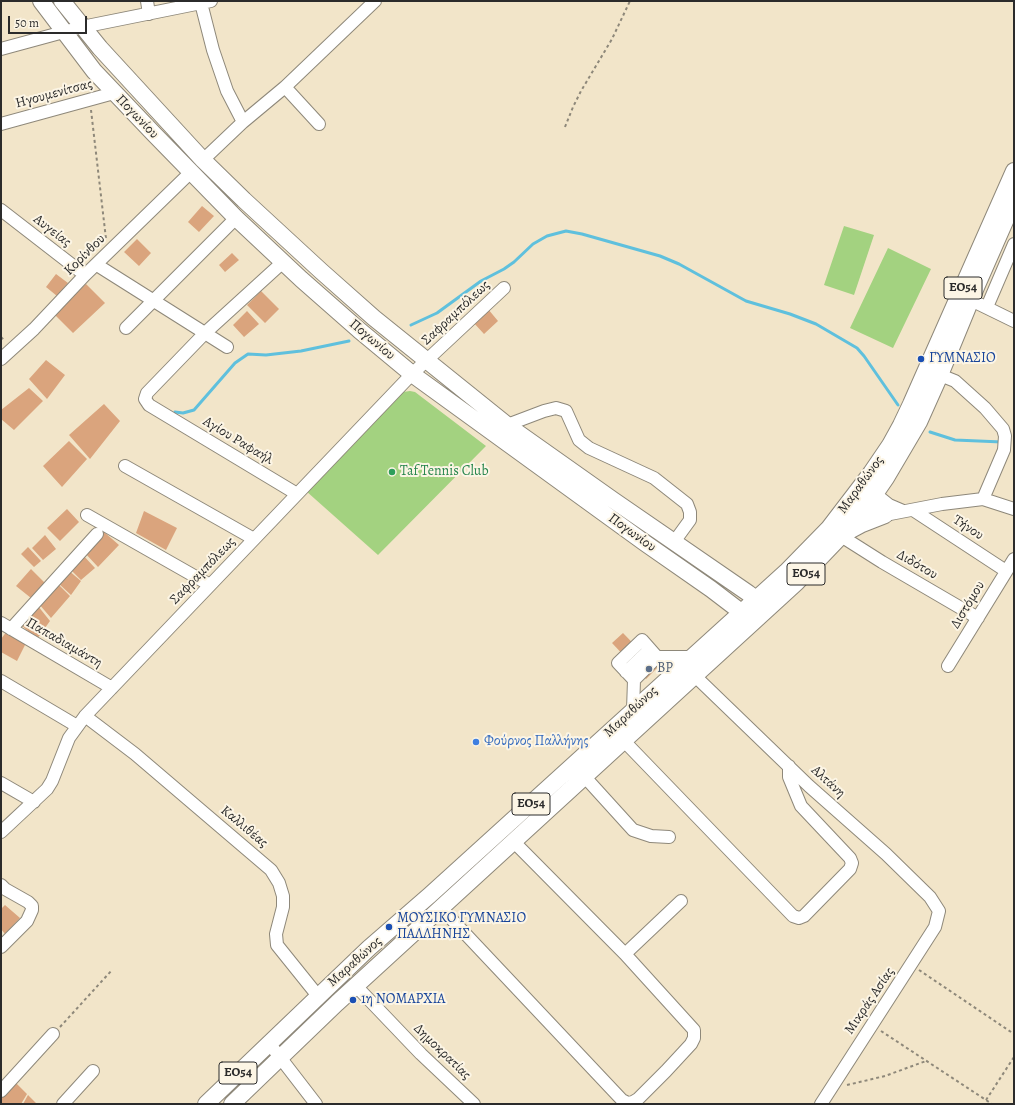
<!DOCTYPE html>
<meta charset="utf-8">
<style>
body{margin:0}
#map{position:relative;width:1015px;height:1105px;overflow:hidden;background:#f2e5c9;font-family:Alegreya,serif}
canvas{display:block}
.frame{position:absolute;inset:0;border:2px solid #2b2b2b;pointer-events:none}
.scale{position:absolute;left:8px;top:16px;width:79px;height:18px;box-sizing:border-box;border:2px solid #2b2b2b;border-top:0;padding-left:5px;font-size:12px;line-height:14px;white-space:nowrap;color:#2b2b2b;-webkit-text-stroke:3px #fcf5e5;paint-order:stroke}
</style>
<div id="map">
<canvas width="1015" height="1105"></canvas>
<div class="frame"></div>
<div class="scale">50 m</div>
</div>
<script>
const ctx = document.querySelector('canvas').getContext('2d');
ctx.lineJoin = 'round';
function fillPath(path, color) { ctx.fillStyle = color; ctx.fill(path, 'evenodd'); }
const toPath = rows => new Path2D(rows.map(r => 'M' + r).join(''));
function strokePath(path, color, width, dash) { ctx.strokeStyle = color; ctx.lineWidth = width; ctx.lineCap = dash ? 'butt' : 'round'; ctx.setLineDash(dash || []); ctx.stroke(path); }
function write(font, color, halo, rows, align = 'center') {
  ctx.font = font + ' Alegreya,serif'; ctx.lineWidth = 4; ctx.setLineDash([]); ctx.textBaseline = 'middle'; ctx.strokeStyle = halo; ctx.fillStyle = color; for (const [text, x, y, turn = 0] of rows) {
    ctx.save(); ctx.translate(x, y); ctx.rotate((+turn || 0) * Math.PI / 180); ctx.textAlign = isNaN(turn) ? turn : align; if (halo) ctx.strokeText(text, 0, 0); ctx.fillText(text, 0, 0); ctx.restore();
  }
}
const green = toPath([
 [844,226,874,235,854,295,824,285],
 [888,248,931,269,893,348,850,328],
 [410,391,415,392,486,446,378,555,306,491,403,392]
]);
const stream = toPath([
 [411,325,437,313,481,281,504,269,514,262,533,244,547,236,566,231,582,234,660,256,679,264,746,301,790,314,816,324,857,348,864,356,898,405],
 [175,412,183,413,194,410,235,363,248,354,266,355,301,351,349,341],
 [930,432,955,440,1002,442]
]);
const building = toPath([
 [202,206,214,216,199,232,188,222],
 [137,239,151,253,139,266,124,252],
 [232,253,239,260,225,272,219,265],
 [56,274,68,283,57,296,46,287],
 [86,284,105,303,73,333,54,314],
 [261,291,279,309,265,323,247,305],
 [488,309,498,321,484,334,473,322],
 [247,311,259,324,244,337,233,325],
 [46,360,65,375,47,399,29,379],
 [29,388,43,401,14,430,1,419,1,410],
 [104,404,120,421,90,459,69,435],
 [69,441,87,459,62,487,43,466],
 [67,509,79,522,60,541,47,528],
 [144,511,177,528,166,550,136,533],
 [104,532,119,545,98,567,84,552],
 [45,535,56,549,43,560,32,548],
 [28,547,41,561,34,567,21,554],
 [81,553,95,568,81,580,69,568],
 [31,569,45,583,31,598,16,586],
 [68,570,81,581,71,595,57,582],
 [57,583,70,596,51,618,39,604],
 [38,606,50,621,37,639,21,625],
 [7,631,26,643,17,661,1,652,1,639],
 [623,633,657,668,646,679,612,643],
 [5,905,20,918,5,934,1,929,1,909],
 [14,1081,27,1094,21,1104,1,1104,1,1097],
 [28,1095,37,1104,23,1104]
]);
const path = toPath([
 [91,110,106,239],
 [565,127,573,107,581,91,612,39,630,1],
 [1,337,5,341],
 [919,970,1014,1034],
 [60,1027,112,970],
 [881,1031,992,1104],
 [847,1085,885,1076,926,1061],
 [986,1100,1014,1057]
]);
const minor = toPath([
 [147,1,149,14],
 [201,3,213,50,227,91,243,122],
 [1,49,82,27,211,1],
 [285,87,319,124],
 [1,124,114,93],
 [203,160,243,122,285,87,375,1],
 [1,210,85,275],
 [283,262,205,333,147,393,145,399,149,405,297,494],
 [97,265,227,347],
 [971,300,1014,321],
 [987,307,1014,244],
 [126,328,236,218],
 [1,359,34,329,85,275,191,172],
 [940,375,955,381,985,408,1003,429,1005,436,1004,450,983,499],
 [507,425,544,411,556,408,566,411,579,440,589,448,654,478,687,504,690,512,690,520,674,542],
 [125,466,254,539],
 [869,489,889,505,903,511],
 [861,499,885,515,942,504,983,499,1014,509],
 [913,510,1006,571],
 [87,515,210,585],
 [841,536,882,562,978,618],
 [1,623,112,688],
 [11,629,97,534],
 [948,666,1014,559],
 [626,672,650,649],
 [695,676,809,786,886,854,930,897,939,911,935,927,821,1104],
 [634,680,657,657,691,657],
 [1,681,77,726],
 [633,710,634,680,618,663,642,640,657,657],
 [85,716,135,754,271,870,279,883,283,896,283,907,276,934,277,945,318,996],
 [624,741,793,916,799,918,804,916,850,869,852,863,850,858,801,806,789,777,789,766],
 [584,776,633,830,651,836,669,837],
 [1,783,34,802],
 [1,832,47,789,52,781,69,738,85,716,412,374,504,288],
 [1,885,5,889,28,902,32,906,32,910,27,921,1,947],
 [441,908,622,1100,628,1103,633,1102,638,1099,666,1071,691,1044,694,1038,694,1030,625,954,513,841],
 [625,954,681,901],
 [356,986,421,1054,474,1104],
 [269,1043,316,1104],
 [1,1091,53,1034],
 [63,1104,93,1071]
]);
const major = toPath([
 [41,1,94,71,154,134,236,218,301,279,359,330,412,374,645,543,711,589,749,618],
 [62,1,100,48,203,160,244,200,321,271,374,318,507,425,613,500,748,593,764,606],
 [849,531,862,524,885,515],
 [206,1104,369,948,430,895,786,572,829,528,871,473,890,445,901,425,911,404,1014,171],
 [232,1104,337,1003,797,582,841,536,875,494,886,478,919,422,940,375,977,285,1014,201]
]);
const markers = [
 [921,359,4,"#1a4fb4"],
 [392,472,4,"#2e9e5b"],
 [649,669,4,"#5c6f8a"],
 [476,742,4,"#3f7fe0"],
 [389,927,4,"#1a4fb4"],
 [353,1000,4,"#1a4fb4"]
];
const shields = [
 [963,288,38],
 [806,574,38],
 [531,804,38],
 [238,1073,38]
];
const shieldNames = [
 ["ΕΟ54",963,288],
 ["ΕΟ54",806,574],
 ["ΕΟ54",531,804],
 ["ΕΟ54",238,1073]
];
const streetNames = [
 ["Ηγουμενίτσας",54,94,-15],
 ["Πογωνίου",137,117,46],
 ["Αυγείας",52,231,38],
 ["Κορίνθου",85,255,-45],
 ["Σαφραμπόλεως",456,313,-43],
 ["Πογωνίου",372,340,40],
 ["Αγίου Ραφαήλ",238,441,31],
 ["Μαραθώνος",861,485,-54],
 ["Τήνου",968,528,33],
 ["Πογωνίου",632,533,36],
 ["Διδότου",917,565,30],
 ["Σαφραμπόλεως",203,571,-46],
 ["Διστόμου",968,605,-59],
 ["Παπαδιαμάντη",64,643,30],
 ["Μαραθώνος",631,712,-43],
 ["Αλτάνη",828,782,42],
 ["Καλλιθέας",244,827,40],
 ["Μαραθώνος",355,962,-42],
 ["Μικράς Ασίας",870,1001,-56],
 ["Δημοκρατίας",442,1052,44]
];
const transitNames = [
 ["ΓΥΜΝΑΣΙΟ",929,359],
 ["ΜΟΥΣΙΚΟ ΓΥΜΝΑΣΙΟ",397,919],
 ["ΠΑΛΛΗΝΗΣ",397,935],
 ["1η ΝΟΜΑΡΧΙΑ",361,1000]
];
const leisureNames = [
 ["Taf Tennis Club",400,472]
];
const serviceNames = [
 ["BP",657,669]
];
const shopNames = [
 ["Φούρνος Παλλήνης",484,742]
];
fillPath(green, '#a3d280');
strokePath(stream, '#5fc0dd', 3);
fillPath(building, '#daa47d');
strokePath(minor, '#8e887a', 14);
strokePath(major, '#8e887a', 18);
strokePath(path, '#8e887a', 2, [3, 3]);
strokePath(minor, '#fff', 12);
strokePath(major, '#fff', 16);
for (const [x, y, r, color] of markers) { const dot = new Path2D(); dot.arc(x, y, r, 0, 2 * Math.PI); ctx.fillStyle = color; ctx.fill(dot); strokePath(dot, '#fcf5e5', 1.5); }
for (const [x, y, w] of shields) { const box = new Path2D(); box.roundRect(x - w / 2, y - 11, w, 22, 3); ctx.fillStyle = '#fcf5e5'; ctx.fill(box); strokePath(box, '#2b2b2b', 1); }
write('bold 13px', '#2b2b2b', null, shieldNames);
write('14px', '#2b2b2b', '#fcf5e5', streetNames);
write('14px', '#164399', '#fcf5e5', transitNames, 'left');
write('14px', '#27864d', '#fcf5e5', leisureNames, 'left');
write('14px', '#4e5e75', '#fcf5e5', serviceNames, 'left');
write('14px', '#366cbe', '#fcf5e5', shopNames, 'left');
</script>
